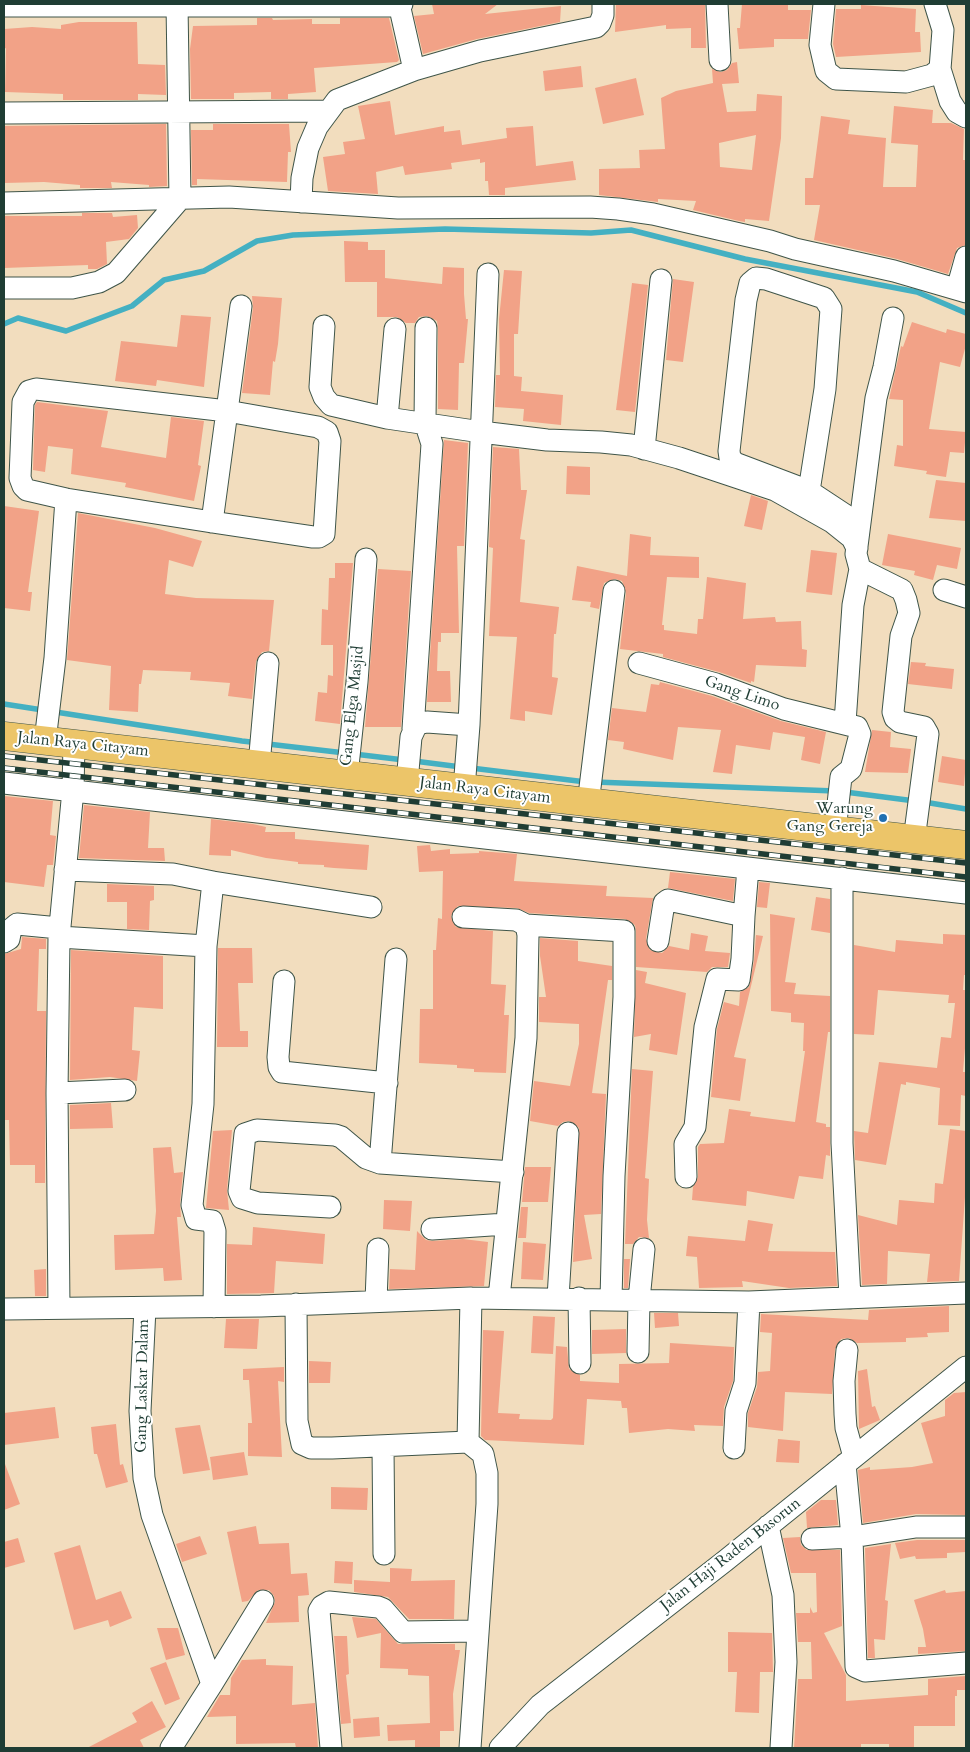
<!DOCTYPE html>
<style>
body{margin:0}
#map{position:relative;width:970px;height:1752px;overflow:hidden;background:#f2ddbe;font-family:Cardo,serif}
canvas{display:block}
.frame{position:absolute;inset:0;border:5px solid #1f3d34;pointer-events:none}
</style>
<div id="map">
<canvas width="970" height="1752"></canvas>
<div class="frame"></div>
</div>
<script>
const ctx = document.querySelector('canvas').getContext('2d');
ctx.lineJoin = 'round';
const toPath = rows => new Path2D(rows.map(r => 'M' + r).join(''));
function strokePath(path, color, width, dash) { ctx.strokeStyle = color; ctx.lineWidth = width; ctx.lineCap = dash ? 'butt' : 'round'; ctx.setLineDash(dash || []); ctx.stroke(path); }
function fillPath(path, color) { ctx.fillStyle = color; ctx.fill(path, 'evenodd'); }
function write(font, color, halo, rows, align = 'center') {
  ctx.font = font + ' Cardo,serif'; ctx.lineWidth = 4; ctx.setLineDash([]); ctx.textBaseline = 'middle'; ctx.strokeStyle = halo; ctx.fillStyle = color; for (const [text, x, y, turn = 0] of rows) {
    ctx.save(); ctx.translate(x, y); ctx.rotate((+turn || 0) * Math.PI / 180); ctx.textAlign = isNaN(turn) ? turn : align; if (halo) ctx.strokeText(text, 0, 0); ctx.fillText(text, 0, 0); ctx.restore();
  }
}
const stream = toPath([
 [4,324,18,318,66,331,132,306,164,280,204,271,257,241,293,235,445,229,591,233,631,230,745,259,917,292,966,313],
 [4,704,242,741,345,753],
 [354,754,404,760],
 [414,761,461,767],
 [471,768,586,782],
 [595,782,835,791],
 [845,792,915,801],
 [924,802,966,809]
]);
const building = toPath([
 [432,4,498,4,485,14,561,6,560,22,477,39,423,54,414,16,434,14],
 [616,4,705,4,706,48,691,48,691,28,666,29,666,25,615,32],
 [742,4,788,4,788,10,811,10,808,39,774,39,774,47,739,49,737,28,740,28],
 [861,5,916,9,915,32,920,32,921,52,836,57,833,44,836,9,861,9],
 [257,18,272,18,273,20,312,19,312,24,340,24,340,18,389,18,399,60,397,62,314,68,316,92,288,94,288,99,271,99,271,92,234,93,234,99,191,99,190,49,193,26,257,25],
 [79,22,137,22,138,64,165,65,166,95,138,94,138,100,63,100,63,94,5,92,6,48,4,49,4,29,32,27,61,29,61,25],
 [737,62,739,83,722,84,727,112,756,111,757,94,782,96,781,138,769,221,745,219,745,222,739,221,693,210,696,201,658,199,658,202,599,195,599,169,640,168,639,150,665,149,661,98,676,91,713,83,712,69,721,72,727,70,732,63],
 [756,135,752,170,720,167,719,143],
 [581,66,583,87,545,91,543,71],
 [636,78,644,115,603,124,595,88],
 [390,101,395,135,444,126,444,132,460,130,462,145,507,138,506,128,533,126,536,166,573,161,576,180,505,188,505,195,489,195,488,181,485,181,485,162,480,163,480,159,451,163,452,169,405,175,403,166,376,172,378,194,328,191,323,157,345,154,343,142,365,139,358,106],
 [894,106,933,110,932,123,951,123,964,129,963,160,966,160,966,245,957,248,948,274,897,259,814,240,820,205,805,205,805,178,813,178,821,116,850,120,848,134,886,138,883,187,916,187,918,145,891,143],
 [166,124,167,186,149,187,149,185,111,182,112,188,80,188,80,185,44,182,4,183,4,126],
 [213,124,289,124,291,152,288,152,287,182,197,179,197,185,192,185,191,130,213,130],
 [82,213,112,213,113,217,137,215,138,228,129,239,106,242,107,264,97,269,88,269,88,265,4,268,4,216,82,216],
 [344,241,368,242,368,250,385,250,385,278,442,284,443,267,464,268,464,294,466,319,468,319,464,363,459,363,458,410,438,409,438,328,437,321,427,316,419,317,415,323,406,323,397,317,377,317,377,282,345,282],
 [504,270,522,271,518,334,514,334,514,376,522,377,521,391,563,395,561,425,523,421,524,409,495,407,496,375,500,375,499,319],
 [673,279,694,282,683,362,666,360],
 [632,283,648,285,635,412,616,410],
 [252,296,282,298,278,344,275,362,273,361,270,395,242,393,253,308],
 [181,315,211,317,204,387,157,380,156,386,115,381,121,341,177,347],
 [912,322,946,333,947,329,966,334,966,345,960,367,940,362,929,429,966,432,964,453,950,452,946,477,926,474,927,471,894,466,897,445,903,446,903,400,889,399,901,346,903,347],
 [37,402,108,411,101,447,166,458,171,417,204,421,198,465,201,466,194,501,125,487,126,483,71,474,73,449,48,446,45,472,33,470,35,405],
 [444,440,468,443,464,546,457,546,459,633,441,633,441,642,438,642,437,671,450,671,451,702,427,702],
 [493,447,519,449,521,490,527,490,520,539,525,540,520,602,559,607,556,634,554,634,552,677,558,678,552,715,525,711,525,721,510,719,517,637,489,636,493,548,489,547],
 [567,466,590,467,590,495,566,494],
 [936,480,966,483,966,521,929,518],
 [751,495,768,501,762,530,744,526],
 [4,506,39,511,28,592,32,592,30,611,4,608],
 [78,513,155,528,202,541,193,567,169,560,165,594,196,598,274,600,269,651,262,652,256,661,252,699,228,696,230,683,190,680,191,672,143,670,141,684,139,684,138,712,109,710,111,666,67,660],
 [630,534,651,537,650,555,699,557,699,578,667,577,662,625,664,625,664,630,697,634,698,619,703,619,707,577,746,583,743,619,775,617,776,622,801,621,802,649,807,650,806,667,756,665,754,682,751,681,751,683,719,672,663,657,663,654,620,649,626,593,622,581,615,579,604,583,599,609,590,607,591,602,572,600,577,566,627,576],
 [888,534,961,548,957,569,937,565,933,580,914,575,915,571,882,565],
 [811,550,837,553,832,595,806,592],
 [335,563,353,563,340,724,315,721,318,692,327,693,328,675,333,676,333,645,321,645,322,609,328,610,329,578,335,578],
 [378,569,411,571,401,727,365,727],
 [911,662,926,663,925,666,954,669,952,689,908,684],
 [660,682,712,696,781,721,826,732,820,764,801,760,805,737,773,732,770,750,736,745,732,774,713,772,721,730,678,727,673,760,623,749,624,742,608,740,612,708,646,712,651,684,659,685],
 [872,730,891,732,890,747,911,749,908,773,865,772],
 [942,756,966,760,964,786,938,782],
 [4,796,53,801,50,835,56,836,53,865,47,865,44,887,4,882],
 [84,805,150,812,148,848,164,848,165,861,79,858],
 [211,819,253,824,266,827,265,832,295,832,295,839,369,845,367,870,334,868,324,867,324,865,298,864,298,862,266,858,231,850,231,856,209,855],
 [430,845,431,851,450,849,450,854,479,853,479,851,517,854,514,881,607,886,606,896,653,898,646,939,650,950,662,953,669,946,689,950,691,933,708,936,705,951,730,953,728,967,712,967,707,972,636,967,636,931,635,925,625,919,529,913,517,908,458,906,451,916,456,927,493,931,491,984,506,985,504,1015,509,1015,506,1073,474,1072,474,1069,457,1068,457,1065,419,1063,420,1009,433,1009,433,950,436,950,438,918,442,919,443,871,419,872,417,846],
 [670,872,735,879,733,901,668,888],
 [759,882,770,883,767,908,757,907],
 [107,884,154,886,154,900,150,901,149,930,127,929,127,902,107,902],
 [816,897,830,899,830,933,811,930],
 [770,914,795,918,785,982,796,983,794,994,830,996,830,1032,828,1032,816,1122,826,1124,826,1127,830,1127,830,1156,826,1155,823,1179,799,1176,794,1199,747,1191,746,1206,692,1200,693,1187,698,1177,698,1147,700,1144,724,1143,729,1109,751,1112,750,1116,795,1122,805,1051,803,1051,804,1023,791,1022,791,1013,771,1011],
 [943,934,966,935,966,975,964,975,963,990,966,990,966,1036,963,1072,966,1072,966,1096,961,1095,960,1126,938,1125,940,1088,906,1082,906,1085,901,1084,886,1165,855,1160,854,1131,868,1133,879,1062,937,1068,941,1037,951,1038,955,1003,948,1003,949,995,878,990,874,1035,854,1034,854,945,895,952,896,940,943,944],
 [756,935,763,936,734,1057,746,1059,740,1101,711,1097,717,1029,724,1002,739,1006,740,992,749,987,754,961],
 [22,937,46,939,46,949,39,949,37,1011,46,1011,45,1183,35,1183,35,1165,10,1165,9,1120,4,1120,4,954,21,949],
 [540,938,578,941,578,961,612,966,612,980,608,980,592,1093,606,1094,601,1214,584,1215,592,1259,573,1262,579,1128,569,1121,563,1122,558,1126,530,1121,534,1081,570,1086,579,1044,579,1024,539,1022,539,997,546,997,540,956],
 [218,948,252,948,253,983,238,983,240,1031,248,1031,248,1047,217,1047],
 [71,950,163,956,163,1009,134,1007,132,1050,140,1051,137,1081,110,1077,70,1080],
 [636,970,647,972,645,983,686,993,677,1055,649,1050,651,1034,634,1037],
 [632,1069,653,1071,645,1178,649,1179,647,1220,649,1238,639,1237,633,1244,625,1244],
 [111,1103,113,1128,70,1129,70,1105],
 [950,1129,966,1131,966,1183,959,1281,927,1282,930,1254,888,1251,887,1284,862,1285,858,1215,897,1225,899,1200,934,1203,935,1183,943,1184],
 [232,1130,227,1190,229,1210,206,1208,213,1131],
 [171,1147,174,1173,183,1172,180,1204,181,1217,177,1217,182,1280,164,1281,163,1268,115,1270,114,1235,154,1234,156,1211,153,1148],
 [525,1167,551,1167,548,1202,522,1202],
 [384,1200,412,1201,410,1231,383,1229],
 [521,1207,528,1207,526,1238,518,1238],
 [748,1220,773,1224,768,1251,835,1252,837,1286,789,1288,742,1281,743,1287,699,1288,697,1257,686,1256,688,1236,745,1241],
 [253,1227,325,1234,323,1264,276,1261,274,1293,227,1294,227,1244,252,1245],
 [417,1231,426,1240,432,1241,463,1239,488,1242,484,1286,389,1289,390,1269,415,1270],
 [523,1242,546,1244,543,1280,521,1279],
 [624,1259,630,1259,628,1288,624,1288],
 [46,1269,46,1296,35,1296,34,1270],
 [949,1306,949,1332,927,1333,928,1337,906,1338,906,1342,857,1343,849,1338,841,1339,835,1349,832,1394,785,1392,783,1431,748,1427,748,1413,757,1387,758,1372,770,1371,772,1333,760,1332,761,1314,868,1320,869,1310],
 [654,1313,678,1313,679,1326,655,1328],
 [533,1316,555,1317,553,1354,531,1353],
 [226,1319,259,1319,257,1349,224,1348],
 [626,1329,626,1353,592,1354,592,1330],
 [483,1330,504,1331,498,1413,520,1414,519,1419,551,1420,553,1418,556,1346,567,1347,569,1369,580,1375,580,1381,619,1383,619,1364,669,1363,670,1343,734,1347,733,1381,724,1407,723,1426,694,1425,695,1431,668,1429,629,1433,627,1408,622,1408,621,1401,587,1399,584,1445,485,1440,481,1436],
 [309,1361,331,1362,330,1383,309,1383],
 [284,1367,284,1382,278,1381,282,1457,248,1456,248,1423,252,1423,249,1380,243,1380,243,1369],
 [867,1369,872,1407,875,1406,880,1420,859,1429,858,1371],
 [966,1392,966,1515,916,1514,863,1523,858,1470,870,1467,870,1470,912,1467,933,1463,921,1423,945,1416,945,1400,954,1393],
 [55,1407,59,1438,4,1445,4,1413],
 [116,1424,120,1465,123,1464,128,1482,106,1488,97,1454,94,1454,91,1427],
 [200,1425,210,1470,183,1474,175,1428],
 [778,1439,800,1441,799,1463,776,1462],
 [244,1452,248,1475,213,1480,210,1457],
 [5,1464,20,1504,4,1510,4,1465],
 [331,1487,368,1488,367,1510,331,1509],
 [821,1500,836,1500,838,1525,807,1528,806,1512],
 [256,1526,259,1544,289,1543,291,1574,307,1573,309,1595,298,1596,299,1622,266,1623,275,1602,274,1596,269,1590,258,1590,248,1601,242,1602,227,1532],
 [200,1536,207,1554,182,1562,176,1544],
 [800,1537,801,1545,807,1550,840,1550,842,1626,824,1633,846,1675,846,1701,928,1695,928,1679,966,1676,966,1690,957,1690,957,1696,955,1696,955,1726,914,1726,914,1748,889,1748,889,1744,861,1744,861,1748,794,1748,798,1679,812,1679,811,1642,798,1642,796,1613,810,1613,810,1607,813,1613,817,1612,816,1573,791,1573,783,1538],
 [18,1538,25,1562,4,1568,4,1542],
 [966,1540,966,1552,947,1553,947,1558,916,1559,915,1556,900,1559,895,1543,917,1540],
 [891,1544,885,1600,888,1601,885,1640,874,1639,875,1658,868,1658,865,1548],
 [80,1545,96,1600,121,1591,132,1618,110,1627,108,1620,74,1630,54,1553],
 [335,1561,353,1562,352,1584,334,1583],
 [390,1568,412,1569,411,1581,455,1580,454,1619,409,1619,388,1597,354,1592,354,1580,390,1582],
 [945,1590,946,1593,966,1591,966,1651,918,1654,918,1647,926,1647,923,1629,914,1600],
 [352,1617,376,1619,398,1644,455,1644,455,1650,460,1650,453,1694,454,1731,440,1731,440,1748,415,1748,415,1740,388,1741,387,1725,430,1723,429,1676,408,1675,408,1669,380,1668,381,1633,357,1638],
 [157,1628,178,1628,185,1655,166,1660],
 [728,1632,772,1633,773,1672,760,1672,759,1713,735,1712,737,1672,728,1672],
 [334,1636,347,1636,349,1674,346,1675,351,1723,341,1724],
 [266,1659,266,1665,293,1666,292,1705,315,1703,318,1748,296,1748,295,1743,236,1744,236,1716,207,1717,220,1695,230,1695,231,1678,242,1660],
 [166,1662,180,1699,165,1705,150,1668],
 [152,1701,166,1727,140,1740,144,1748,87,1748,137,1722,132,1713],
 [379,1717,380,1736,354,1738,353,1719]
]);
const minor = toPath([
 [717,4,720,60],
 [824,4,820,45,826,71,836,79,906,82,932,75,940,69,943,30,935,4],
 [4,6,400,6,402,4],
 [940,69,950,101,957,112,966,117],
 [414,70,480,51,596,27,600,23,603,15,603,4],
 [4,113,328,111],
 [301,202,302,178,308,148,317,127,337,100,414,70,399,4],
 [4,203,229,197,398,208,590,207,618,209,653,214,770,241,795,249,894,271,966,292],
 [4,288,72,288,99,282,116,273,180,199,177,4],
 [957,289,966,257],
 [893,318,884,367,876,398,856,554,860,569,902,590,906,600,909,613,901,636,893,712,895,718,900,722,924,727,928,734,914,840],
 [324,326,320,387,324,397,331,405,387,418,481,432,547,440,601,442,631,445,679,458,775,490,832,522,852,538,857,548],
 [387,418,395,329],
 [644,449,661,280],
 [809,491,825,389,831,309,824,298,766,279,756,278,750,283,746,300,729,451,730,458,735,463,809,491,859,524],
 [212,522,227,411,36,389,29,391,23,402,20,478,23,486,27,490,66,499,212,522,313,537,319,537,324,534,330,441,327,432,318,427,227,411,241,306],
 [944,590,966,597],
 [639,663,716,684,784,709,857,727,860,734,851,769,841,777,835,831],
 [845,723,853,605,860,569],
 [413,729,432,444,425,422,426,328],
 [45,741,55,658,66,499],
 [259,765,268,663],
 [347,775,357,682,366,559],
 [407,782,411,737,417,724,427,722,469,725],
 [4,783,966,893],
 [464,789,469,725,488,274],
 [588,804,614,591],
 [65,870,173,874,213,882,206,946,203,1104,192,1205,196,1219,212,1221,215,1231,214,1307],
 [842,878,842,1143,850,1298],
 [213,882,371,907],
 [463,917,516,920,526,925,528,935,526,1038,499,1298],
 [526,925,624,931,624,997,614,1176,611,1300],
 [59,937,206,946],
 [658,941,664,903,668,900,744,916,748,868],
 [4,942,9,939,11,929,17,924,59,928],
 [284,981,278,1057,279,1067,282,1072,387,1083],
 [57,1093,125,1090],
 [380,1163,396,959],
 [686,1177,685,1144,695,1127,705,1027,717,979,739,980,742,959,744,916],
 [330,1207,258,1203,242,1198,239,1191,245,1134,257,1130,335,1135,341,1137,366,1158,380,1163,513,1172],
 [432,1229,506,1224],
 [558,1298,568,1133],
 [579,1298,580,1363],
 [376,1301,378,1249],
 [296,1304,297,1421,302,1444,311,1448,332,1448,468,1442,483,1454,487,1473,487,1504,470,1748],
 [59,1308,57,1093,59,937,73,790,74,744],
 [145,1308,140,1411,144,1478,152,1515,212,1684,171,1748],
 [4,1309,261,1306,471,1298,749,1302,966,1293],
 [847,1350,844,1381,845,1414,846,1428,854,1457],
 [638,1352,639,1300,644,1249],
 [468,1442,471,1298],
 [383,1446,384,1554],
 [734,1448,736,1411,745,1383,749,1302],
 [845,1464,852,1537,856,1667,865,1671,966,1663],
 [768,1526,783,1595,786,1662,781,1748],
 [812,1539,852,1537,916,1527,966,1527],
 [212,1684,263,1601],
 [331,1748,319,1611,322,1606,329,1602,378,1607,383,1609,403,1632,478,1631],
 [500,1748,540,1705,725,1561,966,1367]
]);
const major = toPath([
 [4,736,966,845]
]);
const rail = toPath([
 [4,756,966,863],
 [4,768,966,877]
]);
const markers = [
 [883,818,5,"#1f6fb2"]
];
const streetNames = [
 ["Gang Limo",742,694,19],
 ["Gang Elga Masjid",353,706,-84],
 ["Jalan Raya Citayam",83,745,6],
 ["Jalan Raya Citayam",485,791,7],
 ["Gang Laskar Dalam",143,1386,-89],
 ["Jalan Haji Raden Basorun",731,1555,-38]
];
const poiNames = [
 ["Warung",873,809],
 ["Gang Gereja",873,827]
];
strokePath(stream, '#44b0c2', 5.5);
fillPath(building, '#f2a287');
strokePath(minor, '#3f5549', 23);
strokePath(major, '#3f5549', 29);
strokePath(minor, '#fff', 21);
strokePath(major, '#ecc569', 28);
strokePath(rail, '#1f3d34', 5.5);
strokePath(rail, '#fff', 4, [11]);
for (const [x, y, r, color] of markers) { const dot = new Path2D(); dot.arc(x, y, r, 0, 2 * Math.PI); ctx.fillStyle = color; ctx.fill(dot); strokePath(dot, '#fff', 2); }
write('16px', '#1f3d34', '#fff', streetNames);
write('16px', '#1f3d34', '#fff', poiNames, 'right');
</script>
